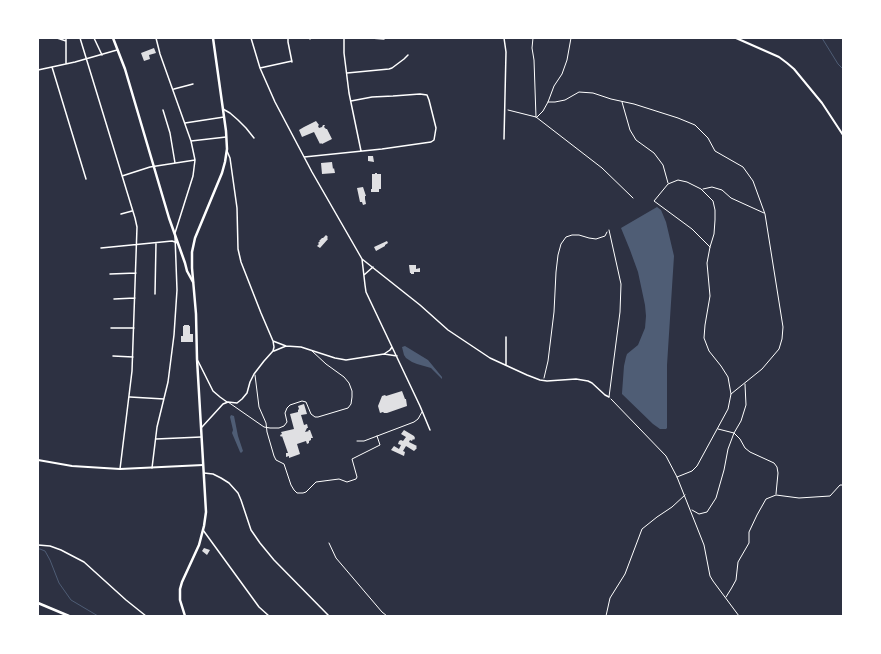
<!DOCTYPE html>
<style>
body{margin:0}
#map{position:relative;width:881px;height:654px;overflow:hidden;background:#2d3142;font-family:"Work Sans",sans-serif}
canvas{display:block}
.frame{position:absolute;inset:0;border:39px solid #fff;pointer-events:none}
</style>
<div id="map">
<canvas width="881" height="654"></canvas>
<div class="frame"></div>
</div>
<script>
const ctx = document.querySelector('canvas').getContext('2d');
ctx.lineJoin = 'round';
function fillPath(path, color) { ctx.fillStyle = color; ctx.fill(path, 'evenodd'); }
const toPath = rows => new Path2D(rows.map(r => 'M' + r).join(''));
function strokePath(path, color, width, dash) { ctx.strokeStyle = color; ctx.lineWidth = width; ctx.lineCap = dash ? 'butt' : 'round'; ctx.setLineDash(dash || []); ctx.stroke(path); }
const water = toPath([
 [657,207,661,210,666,222,674,256,667,365,667,428,666,429,660,429,653,424,622,394,622,393,624,366,626,357,627,354,638,345,645,328,646,316,645,305,638,272,630,250,621,228],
 [405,346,428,360,442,377,442,379,431,368,417,364,412,362,406,358,404,355,402,347],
 [231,415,234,416,238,436,243,451,241,453,240,452,232,433,233,430,230,417]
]);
const stream = toPath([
 [822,38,838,64,843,69],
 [38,549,40,549,45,551,50,560,59,583,71,600,98,616]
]);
const building = toPath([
 [154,48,156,53,149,55,150,59,144,61,141,53],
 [316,121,319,125,318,126,319,128,322,127,323,125,325,125,324,127,326,129,327,129,332,139,322,144,321,143,320,144,314,132,302,137,299,130,304,127],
 [368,156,373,156,374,162,368,161],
 [332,162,333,169,334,168,335,173,322,174,321,163],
 [375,173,377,173,377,174,381,174,381,189,379,189,379,192,371,192,371,189,372,189,372,174,375,174],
 [363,187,366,196,365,196,365,199,366,204,363,205,362,202,360,202,357,188],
 [326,235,328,237,327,238,328,239,320,248,317,246,319,244,318,243,320,241,319,241,322,238,323,238],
 [387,241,388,243,385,245,385,246,376,251,374,247],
 [409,265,416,265,416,269,420,268,420,272,414,272,414,274,411,274,411,273,410,273],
 [184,325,189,325,189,326,190,326,190,334,193,334,193,342,181,342,181,336,183,336,183,326,184,326],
 [402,391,405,399,406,399,407,406,387,413,384,413,383,412,380,413,378,406,382,396,385,395,386,396],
 [304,404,307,414,301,415,304,425,307,424,308,428,307,428,305,432,309,431,308,430,310,430,313,438,311,438,311,440,309,441,309,443,307,444,306,441,297,444,300,454,289,458,289,456,286,457,286,453,288,453,282,436,281,437,280,435,282,434,281,432,294,429,290,414,298,412,298,410,299,409,298,406],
 [404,430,414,436,415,438,414,440,413,439,412,441,410,440,409,442,417,446,416,447,417,448,414,451,406,446,403,451,405,452,404,456,391,450,394,446,399,449,401,445,398,444,399,441,401,440,403,441,406,437,401,434],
 [204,548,210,550,207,555,202,551]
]);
const path = toPath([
 [533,38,532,48,534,60,536,117],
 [548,102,555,102,565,100,579,92,593,93,611,99,634,104,678,118,695,125,708,138,715,151,743,167,753,181,765,214,783,327,782,339,779,349,762,369,731,394],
 [622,102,630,130,636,140,654,153,663,165,668,183],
 [508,110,536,117,602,168,633,198],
 [537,117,543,111,548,102,554,86,562,74,567,60,571,38],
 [703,189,712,187,722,190,731,198,764,213],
 [544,378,548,361,554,312,556,272,558,255,561,244,566,237,572,235,579,235,589,238,596,239,605,236,607,232],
 [611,399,666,456,677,477,704,545,710,576,713,581,739,616],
 [718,429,734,433,740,439,745,448,750,452,774,463,777,467,778,473,776,494],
 [677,477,692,471,697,466,728,409,731,394,728,377,721,366,709,351,704,338,705,325,710,296,707,263,710,247,714,234,715,220,715,210,713,201,701,189,687,182,678,180,668,184,654,201,692,229,710,247],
 [692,510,699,514,707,512,716,498,724,470,728,449,734,433,741,421,746,405,745,384],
 [329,543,336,558,382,612,387,616],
 [726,597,731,589,736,580,738,562,749,543,749,532,757,515,766,499,776,495,799,498,830,496,840,485,843,485],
 [606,616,610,598,625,574,642,529,657,517,672,507,685,495]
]);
const service = toPath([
 [255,375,259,407,266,423,267,432,274,456,276,460,284,464,291,485,294,490,297,493,303,493,306,492,316,482,339,479,347,482,356,479,357,477,352,459,380,445,377,436],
 [609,397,620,312,621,284,609,230],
 [228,402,264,427,270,428,279,428,284,426,287,422,285,413,287,408,290,405,302,401,306,402,311,414,315,417,318,417,348,408,351,404,352,397,352,391,349,383,344,377,326,364,312,351],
 [357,441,364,441,414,422,418,419,422,412]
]);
const minor = toPath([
 [57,38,66,41],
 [66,38,66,64],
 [80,38,135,218,137,227,132,371,120,469],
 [94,38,102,55],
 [156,38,160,54,191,141,195,160,193,176,175,233],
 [251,38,260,68,275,102,312,172,362,259,420,305,448,330,490,358,527,375,540,380,547,381,576,379,588,381,592,383,605,395,609,397],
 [288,38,288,42,292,62],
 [344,38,344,53,349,93,361,151],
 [371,38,384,39],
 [310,39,310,38],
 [52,67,86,179],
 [260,68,292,61],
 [38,70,75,62,117,50],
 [347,73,389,69,392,68,404,59,408,55],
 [174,89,193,84],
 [223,109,230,113,238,120,246,128,254,138],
 [163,110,170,133,175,163],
 [185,123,224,117],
 [504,139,506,52,504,38],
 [191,141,226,137],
 [304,157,382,149,431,142,434,140,436,128,429,100,427,95,420,94,393,96,372,97,351,101],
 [122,176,150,167,195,160],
 [121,214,132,211],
 [101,248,172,241,178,243],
 [362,259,365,285,366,292,420,406,430,430],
 [110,274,136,273],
 [364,275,373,267],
 [155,294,156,243],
 [114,299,135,298],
 [111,328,134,328],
 [506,337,506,365],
 [273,341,286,346],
 [274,351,286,346,301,347,335,358,346,360,384,354,397,356],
 [384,354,390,350,392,347],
 [113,356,133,357],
 [198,361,213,391,220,397,227,402],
 [130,397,164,399],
 [202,427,223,404,228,402,237,403,242,399,247,393,250,382,254,374,264,361,273,351,274,347,273,341,261,313,241,262,238,249,237,208,230,158,227,151],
 [156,439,201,437],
 [152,468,157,427,168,382,174,335,177,290,175,236],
 [204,473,213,474,221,478,229,483,238,493,241,500,251,530,260,543,274,560,329,616],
 [203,530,259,607,269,616],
 [38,545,50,546,61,550,84,562,126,600,146,616]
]);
const tertiary = toPath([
 [736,38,779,57,787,63,794,69,822,103,843,135],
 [38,460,72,466,120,469,203,465]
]);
const secondary = toPath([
 [113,38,125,69,169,218,185,263,187,271,193,282],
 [38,603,69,616]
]);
const primary = toPath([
 [185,616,180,600,180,589,182,582,199,545,204,526,206,512,197,359,196,314,192,268,192,252,195,238,222,173,225,162,227,149,226,131,213,38]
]);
fillPath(water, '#4f5d75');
strokePath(stream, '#4f5d75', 1);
fillPath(building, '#e0e0e3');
strokePath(path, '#fff', 1);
strokePath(service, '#fff', 1);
strokePath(minor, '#fff', 1.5);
strokePath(tertiary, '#fff', 2);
strokePath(secondary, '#fff', 2.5);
strokePath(primary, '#fff', 2.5);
</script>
